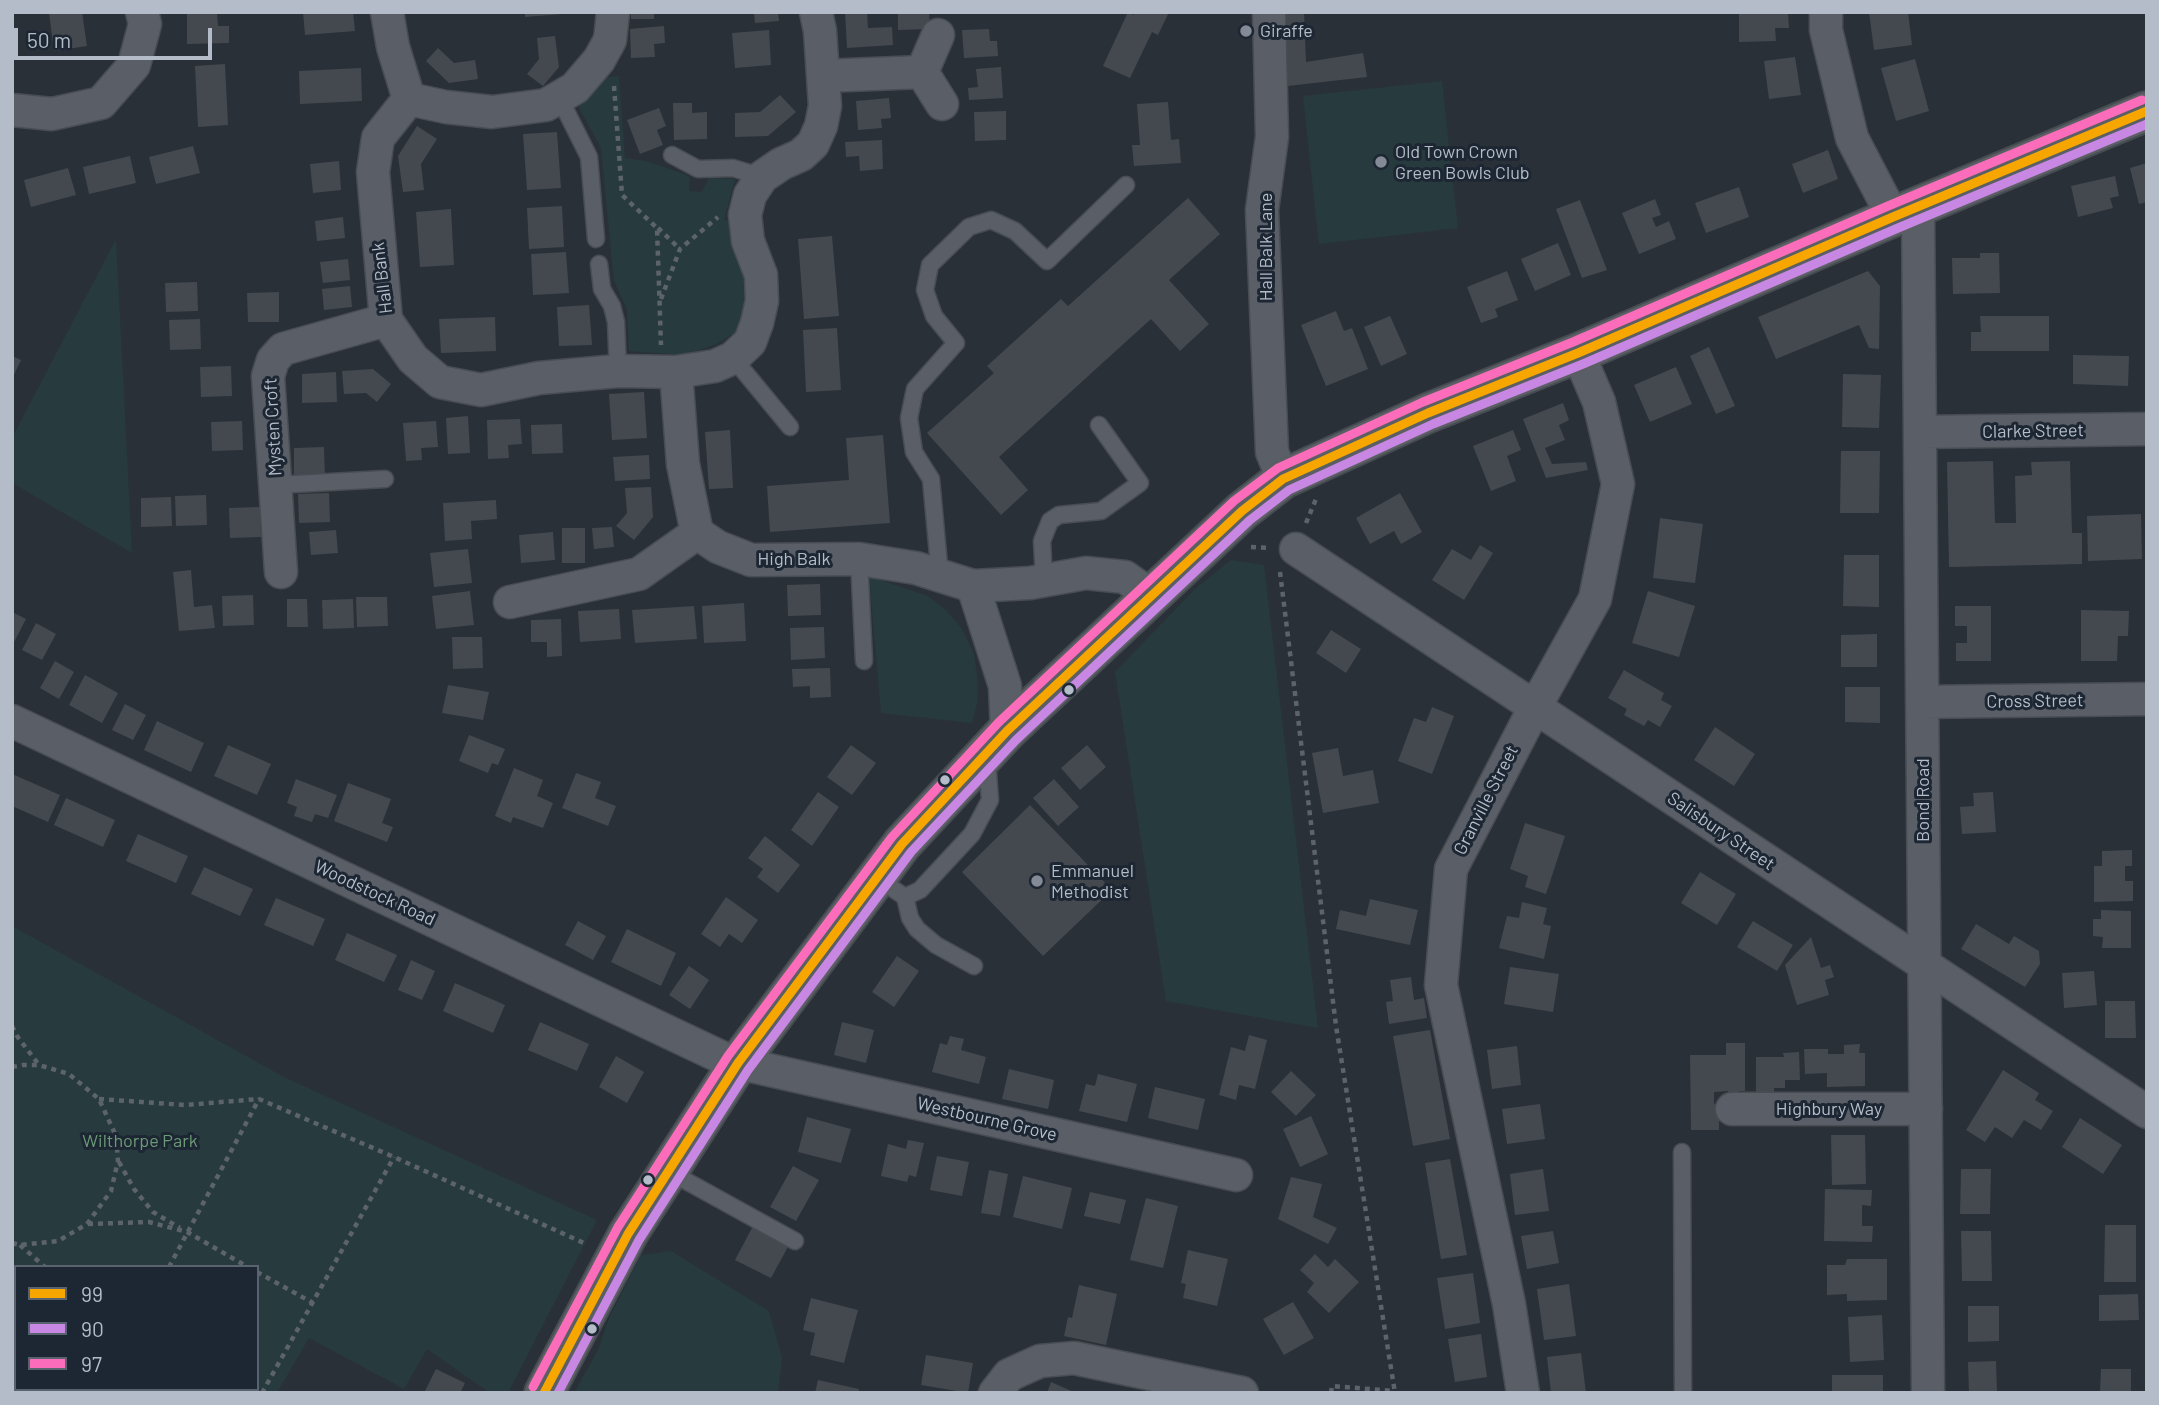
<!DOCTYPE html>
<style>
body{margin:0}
#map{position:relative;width:2159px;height:1405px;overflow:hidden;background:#2a3038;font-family:Barlow,sans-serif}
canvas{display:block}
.frame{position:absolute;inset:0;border:14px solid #b4bcc9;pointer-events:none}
.legend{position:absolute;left:14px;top:1265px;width:245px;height:126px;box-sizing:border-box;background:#1d2633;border:2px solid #59626f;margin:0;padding:9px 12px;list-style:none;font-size:21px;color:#b4bcc9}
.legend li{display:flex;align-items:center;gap:14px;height:35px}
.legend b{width:35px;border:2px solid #59626f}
.scale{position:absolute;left:14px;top:28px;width:198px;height:32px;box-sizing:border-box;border:4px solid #b4bcc9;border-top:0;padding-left:9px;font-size:21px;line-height:24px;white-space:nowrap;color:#b4bcc9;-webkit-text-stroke:5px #1d2633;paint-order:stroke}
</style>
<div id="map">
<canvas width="2159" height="1405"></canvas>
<div class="frame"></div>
<ul class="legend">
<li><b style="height:9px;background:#f7a600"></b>99</li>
<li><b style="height:9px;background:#c787e3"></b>90</li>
<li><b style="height:9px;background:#fb6dba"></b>97</li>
</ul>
<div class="scale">50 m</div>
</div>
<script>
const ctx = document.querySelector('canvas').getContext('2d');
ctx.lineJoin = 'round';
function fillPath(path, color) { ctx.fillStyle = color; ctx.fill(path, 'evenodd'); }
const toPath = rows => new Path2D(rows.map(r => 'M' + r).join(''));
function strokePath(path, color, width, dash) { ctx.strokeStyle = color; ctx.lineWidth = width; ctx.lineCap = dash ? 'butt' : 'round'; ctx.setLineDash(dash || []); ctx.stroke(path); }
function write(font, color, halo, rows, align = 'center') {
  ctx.font = font + ' Barlow,sans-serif'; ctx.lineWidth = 6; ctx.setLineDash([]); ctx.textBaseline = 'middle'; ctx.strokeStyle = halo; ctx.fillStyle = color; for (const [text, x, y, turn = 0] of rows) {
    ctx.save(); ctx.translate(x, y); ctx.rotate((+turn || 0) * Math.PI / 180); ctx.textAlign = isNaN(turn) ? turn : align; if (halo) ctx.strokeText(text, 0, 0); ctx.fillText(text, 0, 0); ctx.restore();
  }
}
const green = toPath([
 [619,76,625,158,646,161,684,174,690,177,689,191,702,192,709,178,735,179,724,220,730,220,738,253,748,277,746,316,735,333,716,344,686,355,629,351,627,309,614,281,601,148,577,104,592,79],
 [1442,81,1458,228,1319,244,1303,96],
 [116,239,132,553,12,483,12,438],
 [1231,560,1264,565,1318,1028,1166,1001,1115,672,1195,589],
 [869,576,928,596,946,610,962,629,974,654,978,682,977,704,972,723,881,713],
 [12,926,284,1077,597,1220,508,1393,490,1393,427,1349,404,1389,309,1338,277,1393,95,1393,89,1389,257,1389,257,1267,16,1267,16,1349,12,1347],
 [671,1251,769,1311,782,1358,778,1393,574,1393,598,1350,610,1316,641,1255]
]);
const building = toPath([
 [49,12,82,12,87,46,54,51],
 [187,12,217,12,218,26,229,26,229,43,187,44],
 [303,12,353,12,355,31,305,35],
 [525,12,562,12,562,14,525,17],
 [631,12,654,12,654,19,631,19],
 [754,12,778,12,779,21,755,23],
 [845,12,867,12,868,28,892,27,893,45,847,48],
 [898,12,929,12,930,29,898,30],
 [1128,12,1134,15,1135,12,1169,12,1158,35,1152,32,1130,78,1103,66],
 [1284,12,1304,12,1306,62,1363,53,1367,77,1288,86],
 [1739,12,1788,12,1789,28,1775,28,1776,41,1739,42],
 [1869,12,1908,12,1912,45,1874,50],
 [664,26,665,43,654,44,655,57,631,58,630,29],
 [989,29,990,41,997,41,998,56,964,58,962,30],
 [769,30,771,65,735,68,732,33],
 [555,36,559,67,543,86,527,74,539,59,537,38],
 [438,48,454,63,475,60,478,79,449,83,426,61],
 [1795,57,1801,95,1769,99,1764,61],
 [1915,59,1929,111,1896,121,1881,68],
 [225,64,228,125,198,127,195,66],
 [1001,67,1003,98,969,100,968,88,978,87,976,69],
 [361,68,362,101,300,104,299,71],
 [780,95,796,112,768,136,735,137,735,113,760,112],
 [889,98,891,118,881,119,882,128,858,130,856,101],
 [1168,102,1171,140,1179,139,1181,163,1134,166,1132,145,1140,145,1137,104],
 [673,103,692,103,692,113,707,112,707,139,674,140],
 [659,108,666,126,657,130,663,145,640,154,627,120],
 [1006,111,1006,140,975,141,974,112],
 [417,126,437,139,421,164,424,190,403,192,398,156],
 [557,132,561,188,527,190,523,134],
 [882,140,883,169,860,171,859,156,846,157,845,142],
 [193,146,200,173,156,184,149,157],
 [1828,150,1838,179,1803,193,1792,164],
 [130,156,136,183,89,194,83,167],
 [339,161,341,190,313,193,310,164],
 [2147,163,2147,202,2139,204,2130,168],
 [68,168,76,195,31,207,24,180],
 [2115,176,2119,196,2110,198,2113,208,2078,217,2071,186],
 [1739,187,1749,217,1706,233,1695,203],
 [1188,198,1220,234,1169,280,1209,324,1180,351,1151,319,999,457,1028,490,1001,515,927,433,994,373,987,366,1061,299,1068,306],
 [1655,199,1661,215,1652,218,1656,227,1669,221,1676,239,1639,254,1622,213],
 [1580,200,1607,270,1582,278,1556,209],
 [562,206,564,247,529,249,527,208],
 [451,209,454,265,420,267,416,212],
 [343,217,345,238,317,241,315,221],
 [832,236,839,316,804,319,798,239],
 [1558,243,1571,275,1535,291,1521,259],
 [566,252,569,293,533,295,531,254],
 [1980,253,1999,253,2000,293,1953,294,1952,258,1980,258],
 [348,259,350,280,323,283,320,262],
 [1507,271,1518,300,1495,309,1498,317,1481,323,1467,287],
 [1868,271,1880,286,1879,349,1869,348,1859,325,1776,359,1758,317],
 [197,282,198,311,166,312,165,283],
 [350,286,352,307,324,310,322,289],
 [279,292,279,322,248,322,247,293],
 [589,305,592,345,559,346,557,307],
 [1336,311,1344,331,1352,328,1368,369,1326,386,1301,325],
 [1390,316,1407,354,1381,366,1364,327],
 [1980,316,2049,316,2049,351,1971,351,1971,332,1981,332],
 [495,317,496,351,441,353,439,319],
 [200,319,201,349,170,350,169,320],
 [837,328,841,390,806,392,803,330],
 [1709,347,1735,406,1716,414,1690,356],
 [2073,355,2129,356,2128,386,2073,384],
 [12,356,21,360,12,379],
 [231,366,232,396,201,397,200,367],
 [1676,367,1692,404,1650,422,1634,385],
 [373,369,391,384,377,402,366,393,344,394,342,371],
 [336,372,337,402,302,403,302,374],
 [1843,374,1881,375,1879,428,1842,427],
 [644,392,647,438,612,440,609,394],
 [1563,403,1569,420,1559,425,1565,440,1545,448,1552,464,1586,462,1588,470,1546,478,1523,419],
 [468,416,470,453,448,454,446,418],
 [520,419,522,444,508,445,509,458,488,459,487,420],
 [242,421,243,450,212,451,211,422],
 [436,421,438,447,421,448,422,460,406,461,403,423],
 [562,424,563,453,532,454,531,425],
 [730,430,733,488,709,489,705,432],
 [1513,430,1521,450,1507,456,1516,481,1491,491,1473,446],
 [883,435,890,523,770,532,767,486,849,480,846,438],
 [324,447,325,477,294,477,294,448],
 [1841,451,1880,451,1879,513,1840,513],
 [649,455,650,479,615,481,613,457],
 [1993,461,1995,523,2016,523,2015,476,2032,475,2031,462,2070,461,2072,533,2082,533,2082,564,1949,567,1947,462],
 [651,487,653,517,634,540,616,526,627,513,625,488],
 [329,493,330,522,299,523,298,494],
 [1400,493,1422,532,1401,544,1394,531,1370,544,1356,518],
 [206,495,207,525,176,526,175,496],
 [171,497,172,526,141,527,141,498],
 [496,500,497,519,471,521,472,539,445,541,443,503],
 [260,507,261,537,230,538,229,508],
 [2141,514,2142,559,2088,561,2087,516],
 [1660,518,1703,524,1695,583,1653,578],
 [612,527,614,547,594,549,592,528],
 [562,528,585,528,585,563,562,563],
 [336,530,338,553,311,555,309,532],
 [553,532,555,560,521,563,519,535],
 [1480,545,1493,553,1464,600,1432,580,1452,549,1471,560],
 [468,549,472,583,434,587,430,553],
 [1844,555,1879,555,1879,607,1843,606],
 [191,570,194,607,212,605,215,628,179,631,173,572],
 [820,584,821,615,788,616,787,585],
 [470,591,474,625,436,629,432,596],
 [1648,591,1695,606,1679,657,1632,643],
 [253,595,254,625,223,626,222,596],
 [356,597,387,597,388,626,357,627],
 [287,599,307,599,308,627,287,627],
 [353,599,354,628,323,629,322,600],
 [744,603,746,641,704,643,702,606],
 [694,606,697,639,635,643,632,610],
 [1955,606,1991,606,1991,661,1956,661,1956,643,1967,643,1967,626,1955,626],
 [619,609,621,639,580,642,578,611],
 [2081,610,2129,611,2128,636,2118,636,2117,661,2081,661],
 [12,612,26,619,12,646],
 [561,619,562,656,547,657,547,642,531,642,531,620],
 [36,623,56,634,42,660,22,650],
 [824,627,825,658,791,660,790,628],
 [1331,630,1361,649,1346,673,1316,653],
 [1877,634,1877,667,1841,667,1841,635],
 [452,637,482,637,483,668,453,669],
 [55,661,74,672,59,699,40,688],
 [830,668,831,697,810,698,810,686,793,687,792,669],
 [1624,670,1664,693,1661,700,1672,706,1660,727,1648,720,1644,726,1624,715,1627,709,1608,698],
 [85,675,118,693,102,723,69,705],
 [448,685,489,692,483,720,442,713],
 [1845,687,1880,687,1880,723,1845,722],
 [125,704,146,715,133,740,112,730],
 [1432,707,1454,716,1432,774,1398,761,1414,718,1426,722],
 [157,721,204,743,191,772,144,750],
 [1715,727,1755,754,1734,786,1694,760],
 [469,735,505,749,498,765,492,763,488,773,459,761],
 [228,745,271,764,257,795,214,776],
 [851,745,876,763,852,795,827,777],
 [1087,745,1106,767,1080,790,1061,768],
 [1338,748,1343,776,1373,770,1379,803,1323,813,1312,753],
 [514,768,543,780,537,796,553,803,543,828,513,817,511,823,495,816],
 [576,773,601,782,595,798,616,806,608,826,562,808],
 [12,774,60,795,48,822,12,806],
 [296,779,337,795,328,818,315,814,312,822,294,816,297,807,287,803],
 [1054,779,1079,807,1058,826,1033,798],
 [348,783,391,799,382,823,393,827,387,842,334,821],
 [818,792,839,807,812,846,791,830],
 [1993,792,1996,832,1962,834,1960,807,1974,806,1973,793],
 [66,798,115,820,103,847,54,825],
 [1030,805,1112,890,1043,956,962,872],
 [1525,823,1565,836,1546,894,1525,887,1528,876,1510,869],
 [138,834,188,856,176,883,126,861],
 [765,836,800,865,778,893,757,877,763,869,748,858],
 [2132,850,2132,866,2125,866,2125,881,2133,881,2133,901,2094,902,2094,866,2102,866,2102,851],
 [204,867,253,889,240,916,191,894],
 [1700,872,1736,894,1717,925,1681,903],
 [726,897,758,920,742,943,729,934,720,947,701,934],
 [276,898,325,919,313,946,264,925],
 [1370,899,1418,910,1410,945,1336,929,1340,910,1366,916],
 [1522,902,1547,908,1543,924,1551,926,1544,959,1499,948,1507,916,1519,918],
 [2101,910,2131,911,2131,948,2102,948,2103,937,2093,936,2093,919,2101,919],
 [578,921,606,936,593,960,565,945],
 [1753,921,1793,945,1777,971,1737,947],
 [1976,924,2009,944,2014,936,2039,951,2040,964,2025,987,1961,949],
 [627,929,676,953,661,986,611,962],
 [347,933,397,955,384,982,335,960],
 [1811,937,1821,968,1830,965,1834,977,1825,980,1829,995,1797,1005,1785,965],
 [897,956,919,971,894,1007,872,992],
 [411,960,435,971,422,1000,398,990],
 [689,966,709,980,690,1009,669,995],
 [1510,967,1559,974,1553,1012,1504,1004],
 [2094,971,2097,1005,2064,1008,2062,973],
 [1411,977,1414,1000,1424,998,1427,1018,1389,1024,1386,1002,1393,1001,1390,980],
 [455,983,505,1005,493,1033,443,1011],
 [2105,1001,2135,1001,2136,1038,2105,1038],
 [540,1022,589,1044,577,1071,528,1050],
 [842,1022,874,1030,866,1063,834,1055],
 [1430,1030,1450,1139,1413,1146,1393,1036],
 [1249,1035,1267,1040,1255,1089,1239,1085,1236,1100,1219,1095,1231,1047,1245,1051],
 [950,1036,964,1039,961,1050,986,1057,979,1084,932,1072,940,1043,947,1045],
 [1726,1043,1745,1043,1745,1091,1739,1091,1739,1096,1728,1097,1728,1091,1714,1092,1714,1104,1719,1104,1719,1130,1691,1130,1690,1055,1726,1055],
 [1860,1044,1859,1053,1865,1053,1865,1086,1827,1087,1827,1073,1805,1074,1804,1049,1828,1049,1828,1054,1844,1054,1844,1045],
 [1517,1046,1521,1085,1492,1089,1487,1050],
 [1799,1052,1800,1080,1785,1080,1785,1088,1774,1088,1774,1097,1756,1097,1756,1057,1784,1057,1783,1053],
 [616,1056,644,1072,627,1103,599,1087],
 [1009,1069,1054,1080,1048,1109,1002,1099],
 [2003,1070,2039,1093,2035,1100,2053,1111,2041,1130,2024,1120,2012,1138,1995,1127,1985,1142,1966,1130],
 [1291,1071,1316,1095,1296,1116,1271,1092],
 [1098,1074,1137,1084,1127,1122,1079,1111,1086,1084,1095,1086],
 [1155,1087,1205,1099,1198,1130,1148,1118],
 [1540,1104,1545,1139,1507,1144,1502,1109],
 [1311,1116,1328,1154,1300,1167,1283,1129],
 [807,1117,851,1129,841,1163,798,1152],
 [2080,1118,2122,1145,2103,1174,2062,1147],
 [1831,1135,1865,1135,1866,1184,1832,1185],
 [908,1140,924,1143,916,1177,909,1175,907,1182,881,1176,888,1144,906,1149],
 [937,1156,969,1162,962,1196,930,1190],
 [1450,1159,1467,1255,1441,1259,1425,1163],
 [793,1166,819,1180,796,1221,770,1207],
 [1543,1169,1549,1211,1515,1215,1510,1174],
 [1961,1169,1991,1169,1990,1214,1960,1214],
 [989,1170,1008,1174,1000,1216,981,1213],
 [1023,1176,1072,1188,1062,1229,1013,1217],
 [1291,1177,1322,1184,1313,1217,1337,1228,1328,1244,1278,1219],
 [1825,1189,1872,1190,1871,1206,1862,1205,1862,1226,1873,1226,1872,1242,1824,1241],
 [1090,1192,1126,1200,1120,1224,1084,1216],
 [1146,1198,1178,1206,1163,1268,1130,1260],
 [2105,1225,2136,1225,2136,1282,2104,1282],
 [753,1226,789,1245,771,1278,735,1260],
 [1553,1231,1559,1263,1527,1269,1521,1236],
 [1961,1231,1991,1231,1992,1281,1962,1281],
 [1188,1250,1228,1259,1217,1306,1183,1298,1186,1284,1181,1283],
 [1315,1254,1328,1267,1335,1259,1359,1282,1329,1313,1307,1292,1314,1283,1300,1270],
 [1847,1259,1887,1259,1887,1300,1847,1301,1847,1294,1827,1295,1827,1265,1845,1265],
 [1473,1273,1480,1323,1445,1329,1437,1278],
 [1569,1284,1576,1336,1544,1340,1537,1289],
 [1079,1285,1117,1294,1106,1345,1064,1336,1068,1317,1072,1318],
 [2138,1294,2139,1320,2099,1321,2099,1295],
 [811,1298,858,1310,844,1363,810,1355,815,1333,803,1330],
 [1293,1302,1314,1338,1284,1355,1263,1319],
 [1968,1306,1999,1306,1999,1341,1968,1342],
 [1882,1315,1884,1360,1850,1362,1848,1317],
 [1481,1334,1487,1377,1455,1382,1448,1339],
 [1581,1353,1586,1393,1551,1393,1547,1357],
 [926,1355,973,1363,968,1393,921,1385],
 [1996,1361,1997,1393,1969,1393,1968,1362],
 [436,1369,465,1383,460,1393,424,1393],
 [2101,1369,2131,1369,2131,1393,2100,1393],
 [1832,1375,1883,1375,1883,1393,1832,1393],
 [818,1380,859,1389,858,1393,815,1393],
 [1051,1382,1076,1393,1047,1393]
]);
const path = toPath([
 [614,86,622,195,657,228,661,345],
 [658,228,680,249],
 [661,299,680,249,718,217],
 [1306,523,1316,499],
 [1251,547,1270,548],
 [1280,572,1336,1026,1395,1393],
 [12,1026,17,1036,39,1065],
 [12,1067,23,1065,39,1065,69,1074,99,1099,116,1136,118,1161,111,1191,87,1224,58,1241,20,1245,12,1243],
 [99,1099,185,1105,259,1099,394,1157,586,1244],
 [119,1162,134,1189,153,1212,180,1228],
 [88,1224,149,1222,187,1232,248,1267],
 [20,1245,45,1267],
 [169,1267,259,1099],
 [257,1272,313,1303],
 [181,1389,188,1393],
 [262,1393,394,1157],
 [1331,1393,1332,1386,1394,1391]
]);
const service = toPath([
 [559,97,589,157,596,239],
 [672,155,698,169,733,168,762,177],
 [599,264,602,289,612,306,616,322,618,371],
 [733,358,790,427],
 [276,485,385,479],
 [859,559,864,661],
 [940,576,931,479,914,452,909,418,915,389,956,343,934,316,925,290,930,265,969,227,991,220,1015,231,1047,261,1126,185],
 [1044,581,1042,541,1050,521,1059,515,1101,511,1140,483,1099,425],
 [877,878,905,897,920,890,972,834,990,800,987,760],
 [905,897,910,918,917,929,936,945,974,966],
 [1682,1152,1683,1393],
 [668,1171,795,1241]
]);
const minor = toPath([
 [387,12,393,47,409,99],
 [1269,12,1272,137,1262,210,1272,452,1283,479],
 [1826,12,1826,30,1852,138,1893,217],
 [922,72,942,104],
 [823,76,922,72,938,35],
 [409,99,378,138,373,172,386,320,413,359,440,382,481,390,539,378,618,371,676,372,715,366,733,358,750,342,757,323,762,301,761,275,748,241,745,215,750,195,762,177,781,164,801,155,813,144,821,126,825,106,820,31,816,12],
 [409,99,446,107,492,112,546,105,575,88,599,60,610,40,613,12],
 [12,110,52,114,101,103,134,65,145,24,142,12],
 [1918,207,1928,1393],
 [676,372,683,464,697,533,718,547,751,560,859,559,916,568,973,586,1030,583,1086,573,1125,577,1150,595],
 [1920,432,2147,429],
 [1296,549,2147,1112],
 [281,572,268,376,273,360,283,349,386,320],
 [973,586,1005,686,1007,731],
 [510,602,639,574,697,533],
 [1922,702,2147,699],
 [12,721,721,1057,738,1063,1236,1175],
 [1732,1109,1926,1109],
 [12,1364,16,1366],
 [59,1389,66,1393],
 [995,1393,1009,1375,1040,1361,1074,1358,1242,1393],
 [1523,1393,1509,1304,1441,985,1451,869,1535,707,1595,599,1618,484,1599,402,1578,353]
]);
const trunk = toPath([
 [544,1393,628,1234,738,1063,902,844,1007,731,1242,511,1283,479,1428,413,1578,353,1893,217,2147,111]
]);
const bus1 = toPath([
 [544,1393,628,1234,738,1063,902,844,1007,731,1242,511,1283,479,1428,413,1578,353,1893,217,2147,111]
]);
const bus2 = toPath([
 [558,1393,639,1240,748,1070,911,852,1016,740,1250,520,1289,490,1433,424,1583,364,1898,228,2147,124]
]);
const bus3 = toPath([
 [533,1387,618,1227,728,1056,892,837,999,722,1234,501,1278,468,1423,402,1573,342,1888,206,2142,100]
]);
const markers = [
 [1246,31,7,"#848b96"],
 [1381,162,7,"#848b96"],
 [1069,690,6,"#b4bcc9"],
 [945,780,6,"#b4bcc9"],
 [1037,881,7,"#848b96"],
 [648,1180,6,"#b4bcc9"],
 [592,1329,6,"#b4bcc9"]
];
const poiNames = [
 ["Giraffe",1260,31],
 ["Old Town Crown",1395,152],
 ["Green Bowls Club",1395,173],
 ["Emmanuel",1051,871],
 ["Methodist",1051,892]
];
const streetNames = [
 ["Hall Balk Lane",1266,247,-90],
 ["Hall Bank",382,278,-97],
 ["Mysten Croft",273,427,-93],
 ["Clarke Street",2033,431,-1],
 ["High Balk",794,559],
 ["Cross Street",2035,701,-1],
 ["Granville Street",1486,800,-63],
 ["Bond Road",1923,800,-90],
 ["Salisbury Street",1721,831,34],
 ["Woodstock Road",375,893,25],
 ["Highbury Way",1829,1109],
 ["Westbourne Grove",987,1119,13]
];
const parkNames = [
 ["Wilthorpe Park",140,1141]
];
fillPath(green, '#273a3e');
fillPath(building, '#444950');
strokePath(service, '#484c53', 19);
strokePath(minor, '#484c53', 35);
strokePath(trunk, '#474c53', 42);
strokePath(path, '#5d636a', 4.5, [5, 5]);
strokePath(service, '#5a5e66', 16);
strokePath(minor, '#5a5e66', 32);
strokePath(trunk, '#5b5f64', 38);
strokePath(bus1, '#f7a600', 9);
strokePath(bus2, '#c787e3', 9);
strokePath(bus3, '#fb6dba', 9);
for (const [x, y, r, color] of markers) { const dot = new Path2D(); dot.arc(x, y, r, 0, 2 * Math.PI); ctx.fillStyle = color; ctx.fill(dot); strokePath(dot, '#1d2633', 2.5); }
write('18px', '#b4bcc9', '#1d2633', poiNames, 'left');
write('18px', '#b4bcc9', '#1d2633', streetNames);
write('18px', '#6b9a76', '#1d2633', parkNames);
</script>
